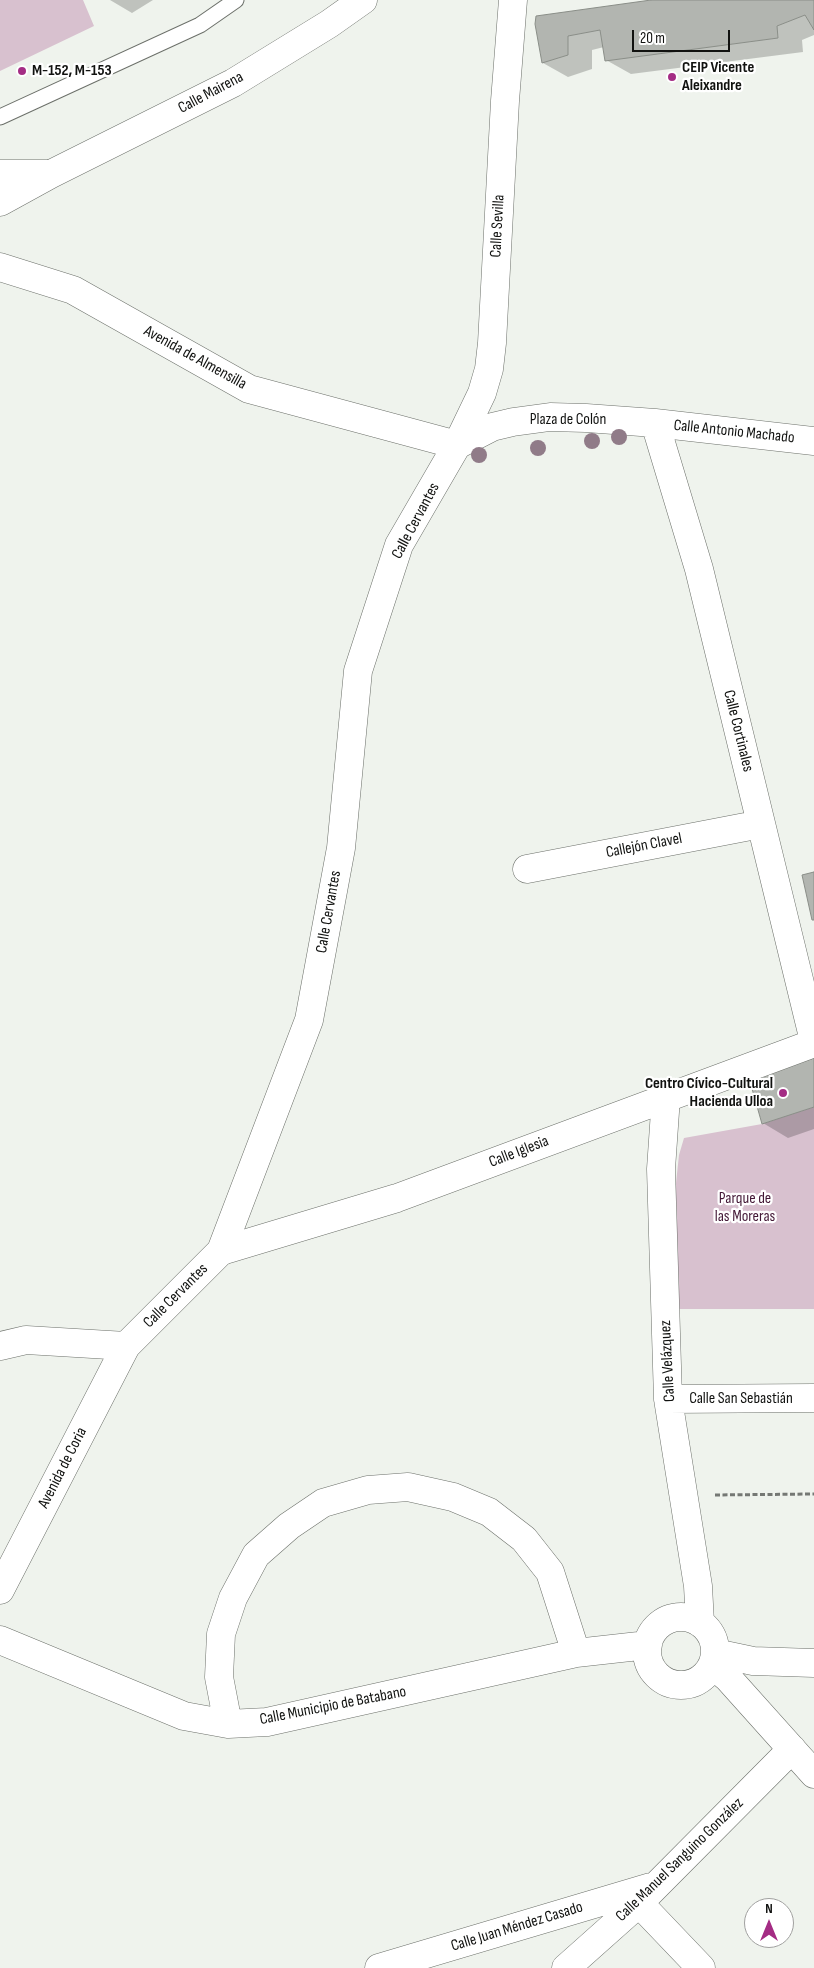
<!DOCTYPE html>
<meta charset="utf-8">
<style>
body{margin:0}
#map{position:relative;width:814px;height:1968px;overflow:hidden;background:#eff3ed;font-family:"Sofia Sans Condensed",sans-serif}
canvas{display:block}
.north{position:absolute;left:744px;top:1898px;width:50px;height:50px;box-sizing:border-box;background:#fff;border:1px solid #a0a09f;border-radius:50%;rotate:0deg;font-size:14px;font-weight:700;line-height:20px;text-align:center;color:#111210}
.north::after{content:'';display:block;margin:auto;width:18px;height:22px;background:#a42c84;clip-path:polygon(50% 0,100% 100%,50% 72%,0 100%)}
.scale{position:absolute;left:632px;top:30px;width:98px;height:22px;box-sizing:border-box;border:2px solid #111210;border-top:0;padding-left:6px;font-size:15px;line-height:18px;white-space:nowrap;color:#111210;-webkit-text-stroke:4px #fff;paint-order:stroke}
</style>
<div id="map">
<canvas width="814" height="1968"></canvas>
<div class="north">N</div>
<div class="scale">20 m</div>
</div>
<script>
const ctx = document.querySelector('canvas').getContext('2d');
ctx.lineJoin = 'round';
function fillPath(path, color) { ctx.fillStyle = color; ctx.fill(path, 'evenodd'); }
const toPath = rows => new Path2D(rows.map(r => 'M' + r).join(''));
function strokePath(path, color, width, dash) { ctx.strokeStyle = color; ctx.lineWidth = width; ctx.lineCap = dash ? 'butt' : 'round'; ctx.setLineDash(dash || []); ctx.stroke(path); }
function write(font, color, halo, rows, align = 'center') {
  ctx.font = font + ' "Sofia Sans Condensed",sans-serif'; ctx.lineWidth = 4.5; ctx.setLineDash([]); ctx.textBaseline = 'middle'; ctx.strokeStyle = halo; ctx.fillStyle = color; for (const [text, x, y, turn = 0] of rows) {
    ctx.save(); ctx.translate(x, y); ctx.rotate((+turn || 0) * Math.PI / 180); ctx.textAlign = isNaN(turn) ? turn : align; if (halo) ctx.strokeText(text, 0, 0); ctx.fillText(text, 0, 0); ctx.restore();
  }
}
const green = toPath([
 [0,0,83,0,94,26,0,71],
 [814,1107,814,1309,677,1309,676,1183,679,1155,684,1138,762,1124]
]);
const shadow = toPath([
 [110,0,153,0,132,13],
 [661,0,814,0,814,35,802,40,803,52,631,74,606,60,604,47,592,50,592,69,568,77,543,63,536,24],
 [814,1060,814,1129,788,1138,763,1123]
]);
const building = toPath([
 [651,0,814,0,814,30,805,15,777,26,778,38,605,61,600,30,568,36,568,55,542,63,535,24,536,16,651,0],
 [814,872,814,920,812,920,802,875,814,872],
 [814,1058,814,1107,762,1124,749,1078,814,1058]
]);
const path = toPath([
 [715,1495,814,1494]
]);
const service = toPath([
 [0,117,200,25,236,0]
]);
const minor = toPath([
 [0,267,73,290,249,389,457,445,492,427,513,422,550,417,586,418,655,423,814,441],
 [655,423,699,569,814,1041],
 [527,869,761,824],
 [666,1097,661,1169,668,1399,698,1586,700,1623],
 [221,1251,397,1198,814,1043],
 [0,1346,26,1340,126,1346],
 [668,1399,814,1398],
 '647 1651a34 34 0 1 1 68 0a34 34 0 1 1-68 0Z',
 [0,1640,184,1716,228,1724,267,1722,576,1653,648,1645],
 [715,1653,753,1661,814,1663],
 [712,1665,728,1678,814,1774],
 [228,1724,219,1677,221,1634,233,1598,256,1555,289,1526,323,1503,368,1490,408,1487,453,1497,489,1512,524,1539,550,1572,576,1653],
 [639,1903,701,1968],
 [379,1968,651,1887],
 [566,1968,639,1903,792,1749]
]);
const secondary = toPath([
 [0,174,47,174],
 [0,202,51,174,233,83,329,24,363,0],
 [0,1590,126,1346,221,1251,309,1020,341,848,358,671,399,545,457,445,482,393,489,369,492,343,505,101,513,0]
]);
const trees = [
 [619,437],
 [592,441],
 [538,448],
 [479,455]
];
const markers = [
 [22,71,5,"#a42c84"],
 [672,77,5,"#a42c84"],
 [783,1093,5,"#a42c84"]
];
const poiNames = [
 ["CEIP Vicente",682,68],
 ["Aleixandre",682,86],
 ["M-152, M-153",32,71],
 ["Centro Cívico-Cultural",773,1084,"right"],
 ["Hacienda Ulloa",773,1102,"right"]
];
const streetNames = [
 ["Calle Mairena",211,93,-28],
 ["Calle Sevilla",498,226,-87],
 ["Avenida de Almensilla",195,358,29],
 ["Plaza de Colón",568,420],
 ["Calle Antonio Machado",734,432,6],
 ["Calle Cervantes",416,521,-62],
 ["Calle Cortinales",738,731,76],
 ["Callejón Clavel",644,846,-11],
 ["Calle Cervantes",329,912,-80],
 ["Calle Iglesia",519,1152,-21],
 ["Calle Cervantes",176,1296,-45],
 ["Calle Velázquez",668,1361,-93],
 ["Calle San Sebastián",741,1399],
 ["Avenida de Coria",63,1468,-63],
 ["Calle Municipio de Batabano",333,1706,-11],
 ["Calle Manuel Sanguino González",680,1860,-44],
 ["Calle Juan Méndez Casado",517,1927,-17]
];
const parkNames = [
 ["Parque de",745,1199],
 ["las Moreras",745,1217]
];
fillPath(green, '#d8c1cf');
fillPath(shadow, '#0003');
fillPath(building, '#b2b5b0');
strokePath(building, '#8a8e88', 1);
strokePath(service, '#6c706a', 17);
strokePath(minor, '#6c706a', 29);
strokePath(secondary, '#6c706a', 29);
strokePath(path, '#757874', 3, [5, 2.5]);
strokePath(service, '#fff', 15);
strokePath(minor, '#fff', 28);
strokePath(secondary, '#fff', 28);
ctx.fillStyle = '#907b88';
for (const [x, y] of trees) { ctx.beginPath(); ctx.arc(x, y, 8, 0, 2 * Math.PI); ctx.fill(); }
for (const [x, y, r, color] of markers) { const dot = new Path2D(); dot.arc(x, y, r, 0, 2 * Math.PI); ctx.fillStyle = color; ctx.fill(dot); strokePath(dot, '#fff', 2); }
write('bold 16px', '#111210', '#fff', poiNames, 'left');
write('16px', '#111210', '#fff', streetNames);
write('16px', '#431836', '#fff', parkNames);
</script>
